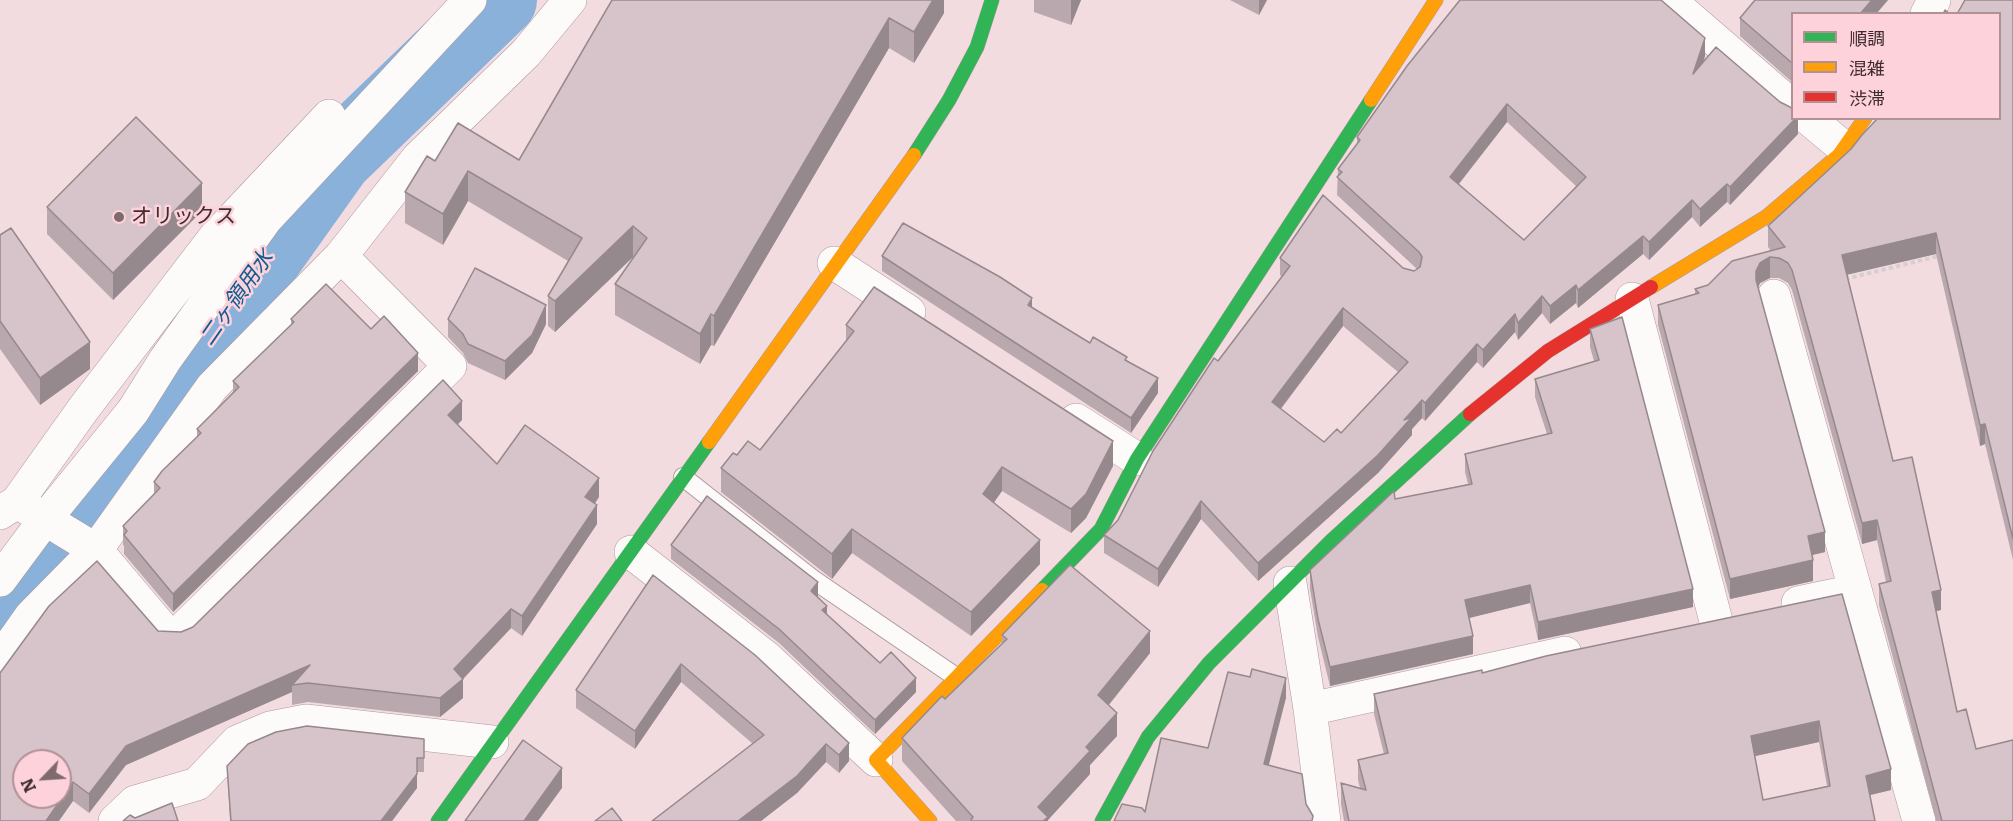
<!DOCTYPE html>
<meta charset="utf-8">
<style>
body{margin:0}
#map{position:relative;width:2013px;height:821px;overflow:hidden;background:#f3dce0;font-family:Literata,"Noto Sans JP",serif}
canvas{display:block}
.legend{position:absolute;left:1791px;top:12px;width:210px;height:108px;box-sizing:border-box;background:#fdd2da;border:2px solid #b19096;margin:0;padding:8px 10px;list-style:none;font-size:18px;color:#402c30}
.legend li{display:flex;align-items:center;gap:12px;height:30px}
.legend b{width:30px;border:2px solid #b19096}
.north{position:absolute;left:12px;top:749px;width:60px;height:60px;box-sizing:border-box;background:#fdd2da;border:2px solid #b19096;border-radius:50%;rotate:245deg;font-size:16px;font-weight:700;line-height:24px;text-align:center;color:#402c30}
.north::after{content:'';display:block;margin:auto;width:21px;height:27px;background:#7f6a6e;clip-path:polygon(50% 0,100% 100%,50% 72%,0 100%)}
</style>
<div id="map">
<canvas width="2013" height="821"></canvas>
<ul class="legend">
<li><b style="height:8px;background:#30b455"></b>順調</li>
<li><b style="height:8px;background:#ff9f0a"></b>混雑</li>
<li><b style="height:8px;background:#e5322d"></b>渋滞</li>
</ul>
<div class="north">N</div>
</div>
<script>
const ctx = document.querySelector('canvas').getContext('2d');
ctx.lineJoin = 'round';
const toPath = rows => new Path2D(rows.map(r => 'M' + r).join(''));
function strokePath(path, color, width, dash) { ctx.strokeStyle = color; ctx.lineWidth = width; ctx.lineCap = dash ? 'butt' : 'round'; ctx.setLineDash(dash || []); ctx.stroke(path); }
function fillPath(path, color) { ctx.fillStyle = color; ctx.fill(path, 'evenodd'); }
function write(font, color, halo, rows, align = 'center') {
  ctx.font = font + ' Literata,"Noto Sans JP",serif'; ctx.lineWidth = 5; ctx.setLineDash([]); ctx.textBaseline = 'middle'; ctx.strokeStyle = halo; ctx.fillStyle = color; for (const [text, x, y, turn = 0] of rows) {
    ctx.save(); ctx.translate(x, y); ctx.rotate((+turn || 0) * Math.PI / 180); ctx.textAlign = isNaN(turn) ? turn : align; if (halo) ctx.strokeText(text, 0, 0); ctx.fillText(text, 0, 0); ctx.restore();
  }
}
const river = toPath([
 [0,620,165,400,337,158,501,0]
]);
const path = toPath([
 [1845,279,1939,256]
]);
const lane = toPath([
 [683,477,814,580,956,677]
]);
const street = toPath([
 [1669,0,1792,106],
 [1927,14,1934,0],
 [1808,118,1844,148],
 [834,263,909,312],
 [1774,296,1919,821],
 [1632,299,1716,621],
 [1076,420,1137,459],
 [17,502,96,550,166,633,180,632,450,366,341,256],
 [0,513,17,502,84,408,215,237,329,116],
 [631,552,767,658,876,760],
 [0,580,46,518,133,411,165,360,266,219,470,0],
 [1290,583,1310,709,1324,821],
 [1798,603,1855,591],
 [0,660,31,616,96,550,212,387,341,256,418,158,526,53,570,0],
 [1310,709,1565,653],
 [115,821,135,802,197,784,237,742,270,728,306,721,492,742]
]);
const fast = toPath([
 [914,155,949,100,977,47,992,0],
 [1042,590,1101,529,1137,459,1371,100],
 [438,821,709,442],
 [1102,821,1148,737,1209,663,1331,541,1470,414]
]);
const slow = toPath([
 [1371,100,1436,0],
 [1651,287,1766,217,1839,155,1865,118],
 [709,442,914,155],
 [930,821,876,760,1042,590]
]);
const jam = toPath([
 [1470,414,1548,351,1651,287]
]);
const wall = toPath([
 [612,0,944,0,944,13,914,63,889,48,714,346,711,345,700,364,615,315,615,284,634,257,633,257,555,332,548,326,548,296,568,261,468,201,443,245,405,223,405,192,435,161,519,160],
 [1034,0,1081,0,1071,25,1034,12],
 [1230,0,1267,0,1259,15],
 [1755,0,1888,0,1876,14,1792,14,1792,82,1740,36,1740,18],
 [2013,0,2013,560,1985,444,1980,446,1936,254,1847,274,1893,461,1941,610,1936,611,1957,712,2013,821,1936,821,1879,605,1879,584,1886,582,1877,540,1862,544,1792,290,1788,283,1779,278,1770,278,1760,283,1758,288,1825,552,1812,555,1813,581,1730,599,1658,325,1658,305,1695,294,1695,289,1708,285,1771,251,1768,247,1768,226],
 [1705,56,1704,61,1798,118,1798,134,1730,205,1727,202,1700,227,1692,217,1649,260,1643,254,1578,308,1576,303,1550,324,1542,313,1518,340,1515,332,1483,368,1477,362,1425,421,1422,418,1412,429,1412,435,1378,473,1258,581,1201,519,1158,587,1104,553,1104,535,1118,520,1218,361,1282,277,1280,275,1280,258,1403,268,1414,271,1417,269,1337,195,1338,169,1357,144,1357,137],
 [1507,122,1576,186,1524,240,1459,184],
 [1343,326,1398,372,1341,433,1324,442,1281,409],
 [47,207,202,211,113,300,47,234],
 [0,235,90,369,40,405,0,349],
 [882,256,1032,308,1090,343,1127,360,1158,393,1131,433,882,271],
 [291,319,371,329,418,371,173,612,124,554,124,546,123,545,123,526,154,494,154,482,197,437,197,429,233,392,233,381,291,325],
 [448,319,546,324,532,353,505,380,468,363,463,353,448,337],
 [846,325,1113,466,1086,518,1071,533,1002,491,994,502,1040,564,971,636,852,553,832,579,721,492,721,468,737,455,760,450,846,341],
 [1590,329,1693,607,1538,640,1530,603,1469,618,1473,654,1330,686,1318,637,1310,589,1310,570,1395,499,1468,484,1465,472,1465,454,1547,434,1535,397,1535,379,1594,361,1590,347],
 [462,420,457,425,497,464,599,497,595,504,597,524,522,636,511,628,463,679,463,698,440,717,308,702,292,705,292,692,126,765,89,813,73,801,0,821,0,673,158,631,181,632,193,627],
 [671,545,818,596,827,614,880,663,916,692,875,734,779,643,671,559],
 [653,575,849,761,839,773,826,762,797,793,761,821,652,821,753,744,681,682,635,749,576,708,576,690],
 [1842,594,1891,790,1870,795,1875,821,1344,821,1341,804,1341,783,1360,788,1358,780,1358,760,1384,754,1374,714,1374,694,1482,673],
 [1819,742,1827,786,1763,800,1755,756],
 [1002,635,1150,653,1109,705,1117,736,1090,765,1090,774,1048,820,1048,821,956,821,902,761,902,738,945,699,1002,644],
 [424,739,424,772,417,772,417,788,392,821,230,821,227,766]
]);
const shadedWall = toPath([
 [933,0,944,0,944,13,914,63,914,32],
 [1071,0,1081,0,1071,25],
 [1259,0,1267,0,1259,15],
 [1872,0,1888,0,1876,14,1860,14],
 [889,18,889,48,714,346,714,316],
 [1705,38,1705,56,1693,92,1693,74],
 [1507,104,1507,122,1450,195,1450,177],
 [1796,118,1798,118,1798,134,1730,205,1730,187],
 [468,171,468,201,443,245,443,214],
 [202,183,202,211,113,300,113,273],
 [1727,184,1727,202,1700,227,1700,209],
 [1692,200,1692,217,1649,260,1649,242],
 [633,226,633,257,555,332,555,301],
 [1936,233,1936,254,1842,276,1842,255],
 [1643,236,1643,254,1578,308,1578,290],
 [1770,257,1770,278,1760,283,1756,292,1756,271,1760,263],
 [1576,285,1576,303,1550,324,1550,306],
 [1542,296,1542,313,1518,340,1518,323],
 [1032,298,1032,313,1028,305],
 [546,305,546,324,532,353,505,380,505,361],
 [1343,308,1343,326,1272,420,1272,402],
 [711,314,711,345,700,364,700,334],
 [1515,314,1515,332,1483,368,1483,350],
 [90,342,90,369,40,405,40,378],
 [1477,344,1477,362,1425,421,1425,403],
 [418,353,418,371,173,612,173,594],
 [1158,378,1158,393,1131,433,1131,418],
 [1422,400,1422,418,1412,429,1412,435,1378,473,1258,581,1258,563,1404,420],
 [462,401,462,420,448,434,448,415],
 [1985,424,1985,444,1980,446,1980,425],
 [1113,441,1113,466,1086,518,1071,533,1071,509],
 [1002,467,1002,491,983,518,983,494],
 [599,478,599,497,585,516,585,497],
 [1201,501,1201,519,1158,587,1158,569],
 [597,505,597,524,522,636,522,616],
 [1877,520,1877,540,1862,544,1862,523],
 [852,529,852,553,832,579,832,554],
 [1825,532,1825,552,1808,556,1808,536],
 [1040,540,1040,564,971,636,971,612],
 [1813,560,1813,581,1730,599,1730,579],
 [818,582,818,596,811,605,811,591],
 [1530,585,1530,603,1465,619,1465,600],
 [1693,589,1693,607,1538,640,1538,622],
 [1941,590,1941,610,1932,612,1932,592],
 [827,606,827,620,822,610],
 [511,609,511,628,463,679,463,698,440,717,440,698,454,669],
 [1150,631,1150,653,1098,718,1098,695],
 [1473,636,1473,654,1330,686,1330,667],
 [681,664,681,682,635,749,635,731],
 [310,665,292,685,292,692,126,765,89,813,89,794,126,746],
 [916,678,916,692,875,734,875,720],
 [1286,678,1286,698,1264,784,1264,764],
 [1117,713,1117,736,1090,765,1090,774,1048,820,1048,821,1038,821,1038,807,1086,747],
 [1819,721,1819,742,1751,757,1751,736],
 [849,743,849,761,839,773,839,755],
 [826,744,826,762,797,793,761,821,738,821],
 [417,758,417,788,392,821,381,821],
 [562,768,562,788,538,821,524,821],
 [1891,769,1891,790,1866,796,1866,776],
 [73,782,73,801,59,821,46,821]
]);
const building = toPath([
 [612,0,933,0,914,32,889,18,714,316,711,314,700,334,615,284,647,238,633,226,555,301,548,296,582,238,468,171,443,214,405,192,427,156,435,161,458,123,519,160,612,0],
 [1460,0,1661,0,1705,38,1693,74,1716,47,1780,102,1790,107,1792,109,1792,118,1796,118,1730,187,1727,184,1700,209,1692,200,1649,242,1643,236,1578,290,1576,285,1550,306,1542,296,1518,323,1515,314,1483,350,1477,344,1425,403,1422,400,1404,420,1412,417,1378,455,1258,563,1201,501,1158,569,1104,535,1118,520,1153,451,1214,358,1218,361,1290,266,1280,258,1323,195,1403,268,1414,271,1420,267,1422,257,1419,252,1337,177,1342,172,1338,169,1360,140,1357,137,1407,66,1460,0],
 [1507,104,1586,177,1524,240,1450,177,1507,104],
 [1343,308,1408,362,1341,433,1337,429,1324,442,1272,402,1343,308],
 [1755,0,1872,0,1860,14,1792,14,1792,63,1740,18,1755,0],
 [1965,0,2013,0,2013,539,1985,424,1980,425,1936,233,1842,255,1893,461,1912,457,1941,590,1932,592,1957,712,1966,709,1976,749,2013,740,2013,821,1942,821,1879,584,1891,581,1877,520,1862,523,1792,270,1788,263,1779,258,1770,257,1760,263,1756,271,1756,280,1825,532,1808,536,1813,560,1730,579,1658,305,1699,293,1695,289,1708,285,1732,261,1785,247,1768,226,1851,149,1862,135,1878,118,2000,118,2000,14,1957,14,1965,0],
 [1945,10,1950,14,1943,14,1945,10],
 [136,117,202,183,113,273,47,207,136,117],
 [903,223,1000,277,1032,298,1028,305,1090,343,1093,337,1127,357,1125,360,1158,378,1131,418,882,256,903,223],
 [11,228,90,342,40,378,0,321,0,235,11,228],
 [475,268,546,305,532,335,505,361,468,344,463,334,448,319,475,268],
 [326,284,371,329,384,316,418,353,173,594,124,535,127,531,123,526,160,488,154,482,162,471,201,433,197,429,239,387,233,381,294,322,291,319,326,284],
 [874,287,1113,441,1086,494,1071,509,1002,467,983,494,1040,540,971,612,852,529,832,554,721,468,733,453,737,455,748,441,760,450,854,331,846,325,874,287],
 [1622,317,1693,589,1538,622,1530,585,1465,600,1473,636,1330,667,1318,619,1310,570,1394,491,1395,499,1472,484,1465,454,1552,433,1535,379,1599,360,1590,329,1622,317],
 [443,380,462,401,448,415,497,464,525,425,599,478,585,497,597,505,522,616,511,609,454,669,463,679,440,698,308,683,292,685,310,665,126,746,89,794,73,782,46,821,0,821,0,673,49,606,97,561,158,631,181,632,193,627,443,380],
 [24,761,60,761,60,797,24,797,24,761],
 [707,496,818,582,811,591,827,606,822,610,880,663,891,652,916,678,875,720,779,629,671,545,707,496],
 [1070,565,1150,631,1098,695,1117,713,1086,747,1090,751,1038,807,1048,817,1043,821,972,821,971,820,973,817,902,738,942,696,945,699,1007,639,1002,635,1070,565],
 [653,575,755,655,849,743,839,755,826,744,797,776,738,821,652,821,764,735,681,664,635,731,576,690,653,575],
 [1842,594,1891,769,1866,776,1875,821,1349,821,1341,783,1366,790,1358,760,1388,753,1374,694,1482,670,1482,673,1546,656,1842,594],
 [1819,721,1830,786,1763,800,1751,736,1819,721],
 [1252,669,1286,678,1264,764,1302,774,1306,804,1313,816,1312,821,1114,821,1122,804,1142,808,1145,812,1161,738,1208,748,1228,672,1250,677,1252,669],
 [307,726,424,739,424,758,417,758,417,774,381,821,231,821,227,766,248,744,276,732,307,726],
 [523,740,562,768,524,821,465,821,523,740],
 [172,803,178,821,123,821,130,815,135,818,172,803],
 [612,808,622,821,595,821,612,808]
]);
const markers = [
 [119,217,6,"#7f6a6e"]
];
const poiNames = [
 ["オリックス",131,217]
];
const waterNames = [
 ["二ヶ領用水",237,298,-55]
];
strokePath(river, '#89b1da', 72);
strokePath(lane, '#ac999c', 20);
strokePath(street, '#ac999c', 34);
strokePath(fast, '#ac999c', 15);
strokePath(slow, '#ac999c', 15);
strokePath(jam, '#ac999c', 15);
strokePath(path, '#d6cfd1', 4, [4.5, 3]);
strokePath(lane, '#fdfafa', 18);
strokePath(street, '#fdfafa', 33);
strokePath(fast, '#30b455', 14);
strokePath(slow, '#ff9f0a', 14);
strokePath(jam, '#e5322d', 14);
fillPath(wall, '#b9a9ae');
fillPath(shadedWall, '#96898d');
fillPath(building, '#d7c4ca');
strokePath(building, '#96898d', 1.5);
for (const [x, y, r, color] of markers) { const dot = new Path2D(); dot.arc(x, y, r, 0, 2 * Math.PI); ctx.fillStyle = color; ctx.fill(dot); strokePath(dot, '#fdd2da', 2); }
write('21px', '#402c30', '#fdd2da', poiNames, 'left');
write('italic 22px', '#0f5c92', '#fdd2da', waterNames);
</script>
